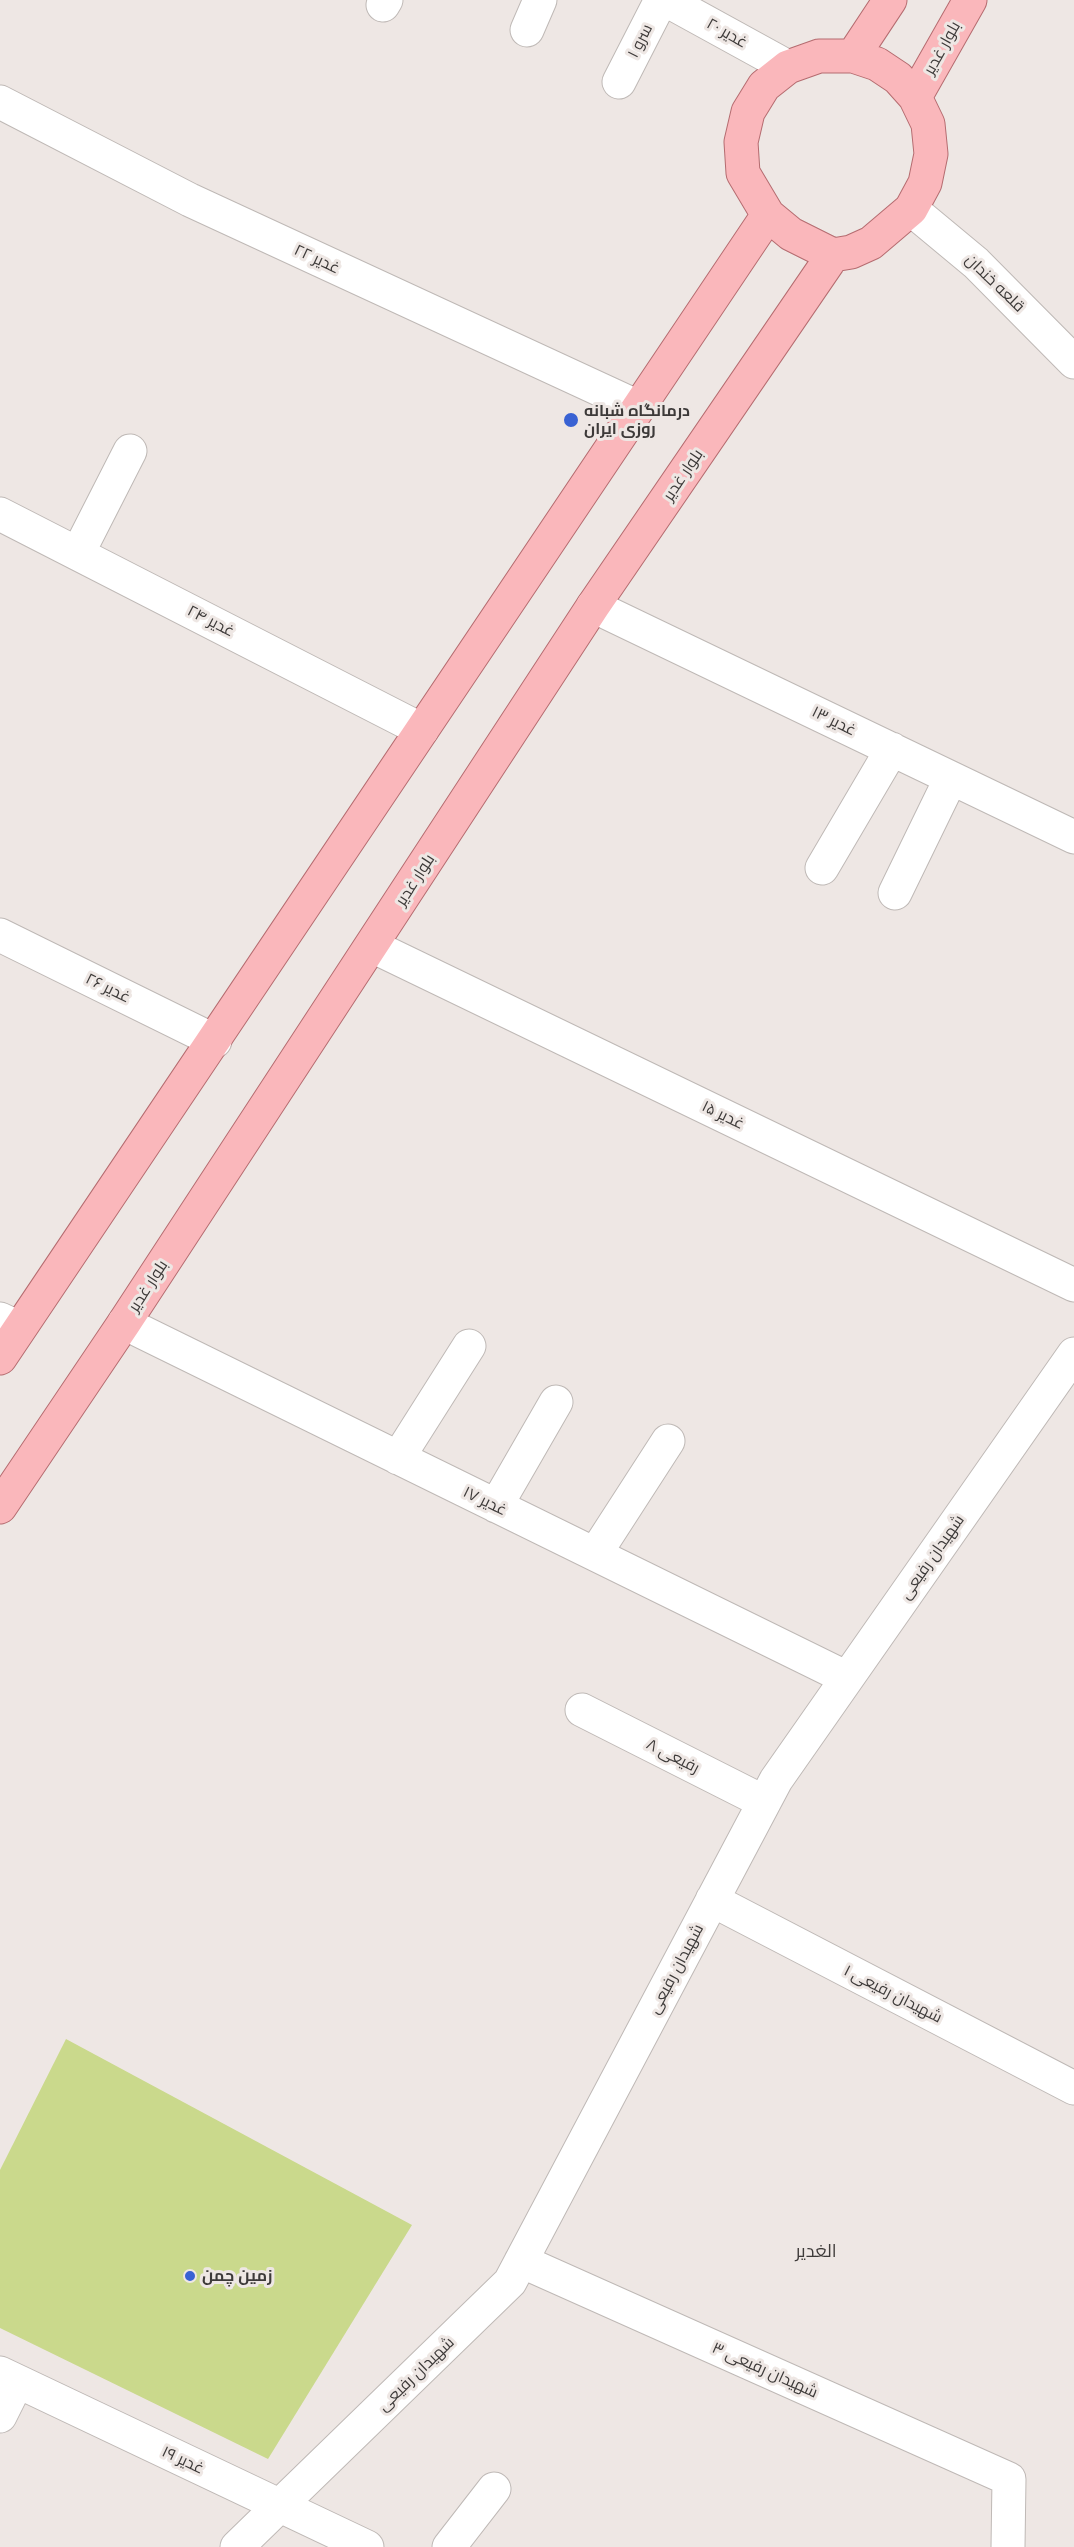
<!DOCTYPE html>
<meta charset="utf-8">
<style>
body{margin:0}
canvas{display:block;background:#eee7e4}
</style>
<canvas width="1074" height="2547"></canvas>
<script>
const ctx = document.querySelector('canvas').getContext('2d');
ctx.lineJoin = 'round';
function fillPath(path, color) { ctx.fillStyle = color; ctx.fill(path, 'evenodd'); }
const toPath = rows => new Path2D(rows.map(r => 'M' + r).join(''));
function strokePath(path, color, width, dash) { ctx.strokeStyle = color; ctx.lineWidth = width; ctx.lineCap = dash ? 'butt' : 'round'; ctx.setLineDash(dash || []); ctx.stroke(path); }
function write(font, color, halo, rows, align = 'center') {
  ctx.font = font + ' "Golos Text",Cairo,sans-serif'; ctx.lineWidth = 6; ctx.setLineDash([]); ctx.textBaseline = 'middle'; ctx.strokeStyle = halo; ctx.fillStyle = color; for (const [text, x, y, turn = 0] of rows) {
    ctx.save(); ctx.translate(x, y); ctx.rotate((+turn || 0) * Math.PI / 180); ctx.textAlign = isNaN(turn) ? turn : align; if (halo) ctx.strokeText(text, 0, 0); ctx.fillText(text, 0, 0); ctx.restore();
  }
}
const green = toPath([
 [66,2039,412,2225,268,2459,0,2328,0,2170]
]);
const minor = toPath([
 [666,0,788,67],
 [383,5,386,0],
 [527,30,540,0],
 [619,82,661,0],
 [0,102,190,200,638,407],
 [911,209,976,263,1074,362],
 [0,514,422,730],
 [78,553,130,451],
 [593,606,1074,837],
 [822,868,892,749],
 [895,893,951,778],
 [0,935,215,1041],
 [372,946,1074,1285],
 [0,1319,19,1328],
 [124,1323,847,1678],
 [398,1458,469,1346],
 [496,1506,556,1402],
 [595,1554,668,1441],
 [582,1710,764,1802],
 [712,1900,1074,2088],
 [521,2261,1009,2479,1008,2547],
 [0,2373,367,2547],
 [0,2416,17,2382],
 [237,2547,510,2282,776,1780,1074,1354],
 [449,2547,494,2489]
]);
const major = toPath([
 [819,56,853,56,877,64,898,78,915,97,928,124,931,154,925,183,911,209,871,243,851,252,833,255,791,234,768,215,743,173,741,142,748,112,764,86,788,67,819,56],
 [853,56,890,0],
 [915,97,970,0],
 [0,1358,768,215],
 [0,1507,124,1323,593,606,833,255]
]);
const markers = [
 [571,420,8,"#3962d3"],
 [190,2276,6,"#3962d3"]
];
const streetNames = [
 ["۲۰ غدیر",727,33,29],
 ["سرو ۱",640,41,-63],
 ["بلوار غدیر",942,48,-61],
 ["۲۲ غدیر",317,259,25],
 ["قلعه خندان",995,283,44],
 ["بلوار غدیر",683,475,-56],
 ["۲۴ غدیر",211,621,27],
 ["۱۳ غدیر",834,721,26],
 ["بلوار غدیر",415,880,-57],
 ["۲۶ غدیر",108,988,26],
 ["۱۵ غدیر",723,1115,26],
 ["بلوار غدیر",148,1286,-57],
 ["۱۷ غدیر",485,1501,26],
 ["شهیدان رفیعی",932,1557,-55],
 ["رفیعی ۸",673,1756,27],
 ["شهیدان رفیعی",676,1969,-62],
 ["۱ شهیدان رفیعی",893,1994,27],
 ["۳ شهیدان رفیعی",765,2370,24],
 ["شهیدان رفیعی",416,2374,-44],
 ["۱۹ غدیر",183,2460,25]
];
const poiNames = [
 ["درمانگاه شبانه",584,411],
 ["روزی ایران",584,429],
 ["زمین چمن",202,2276]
];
const neighbourhoodNames = [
 ["الغدیر",816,2251]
];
fillPath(green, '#cad98c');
strokePath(minor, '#bfb9b6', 35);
strokePath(major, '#b56c70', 35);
strokePath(minor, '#fff', 33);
strokePath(major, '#fab7bb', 33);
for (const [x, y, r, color] of markers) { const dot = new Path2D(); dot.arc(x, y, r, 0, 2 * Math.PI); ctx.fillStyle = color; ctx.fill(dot); strokePath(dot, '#eee7e4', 2); }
write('16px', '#3d3a39', '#eee7e4', streetNames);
write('bold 16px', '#3d3a39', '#eee7e4', poiNames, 'left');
write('18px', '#3d3a39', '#eee7e4', neighbourhoodNames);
</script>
